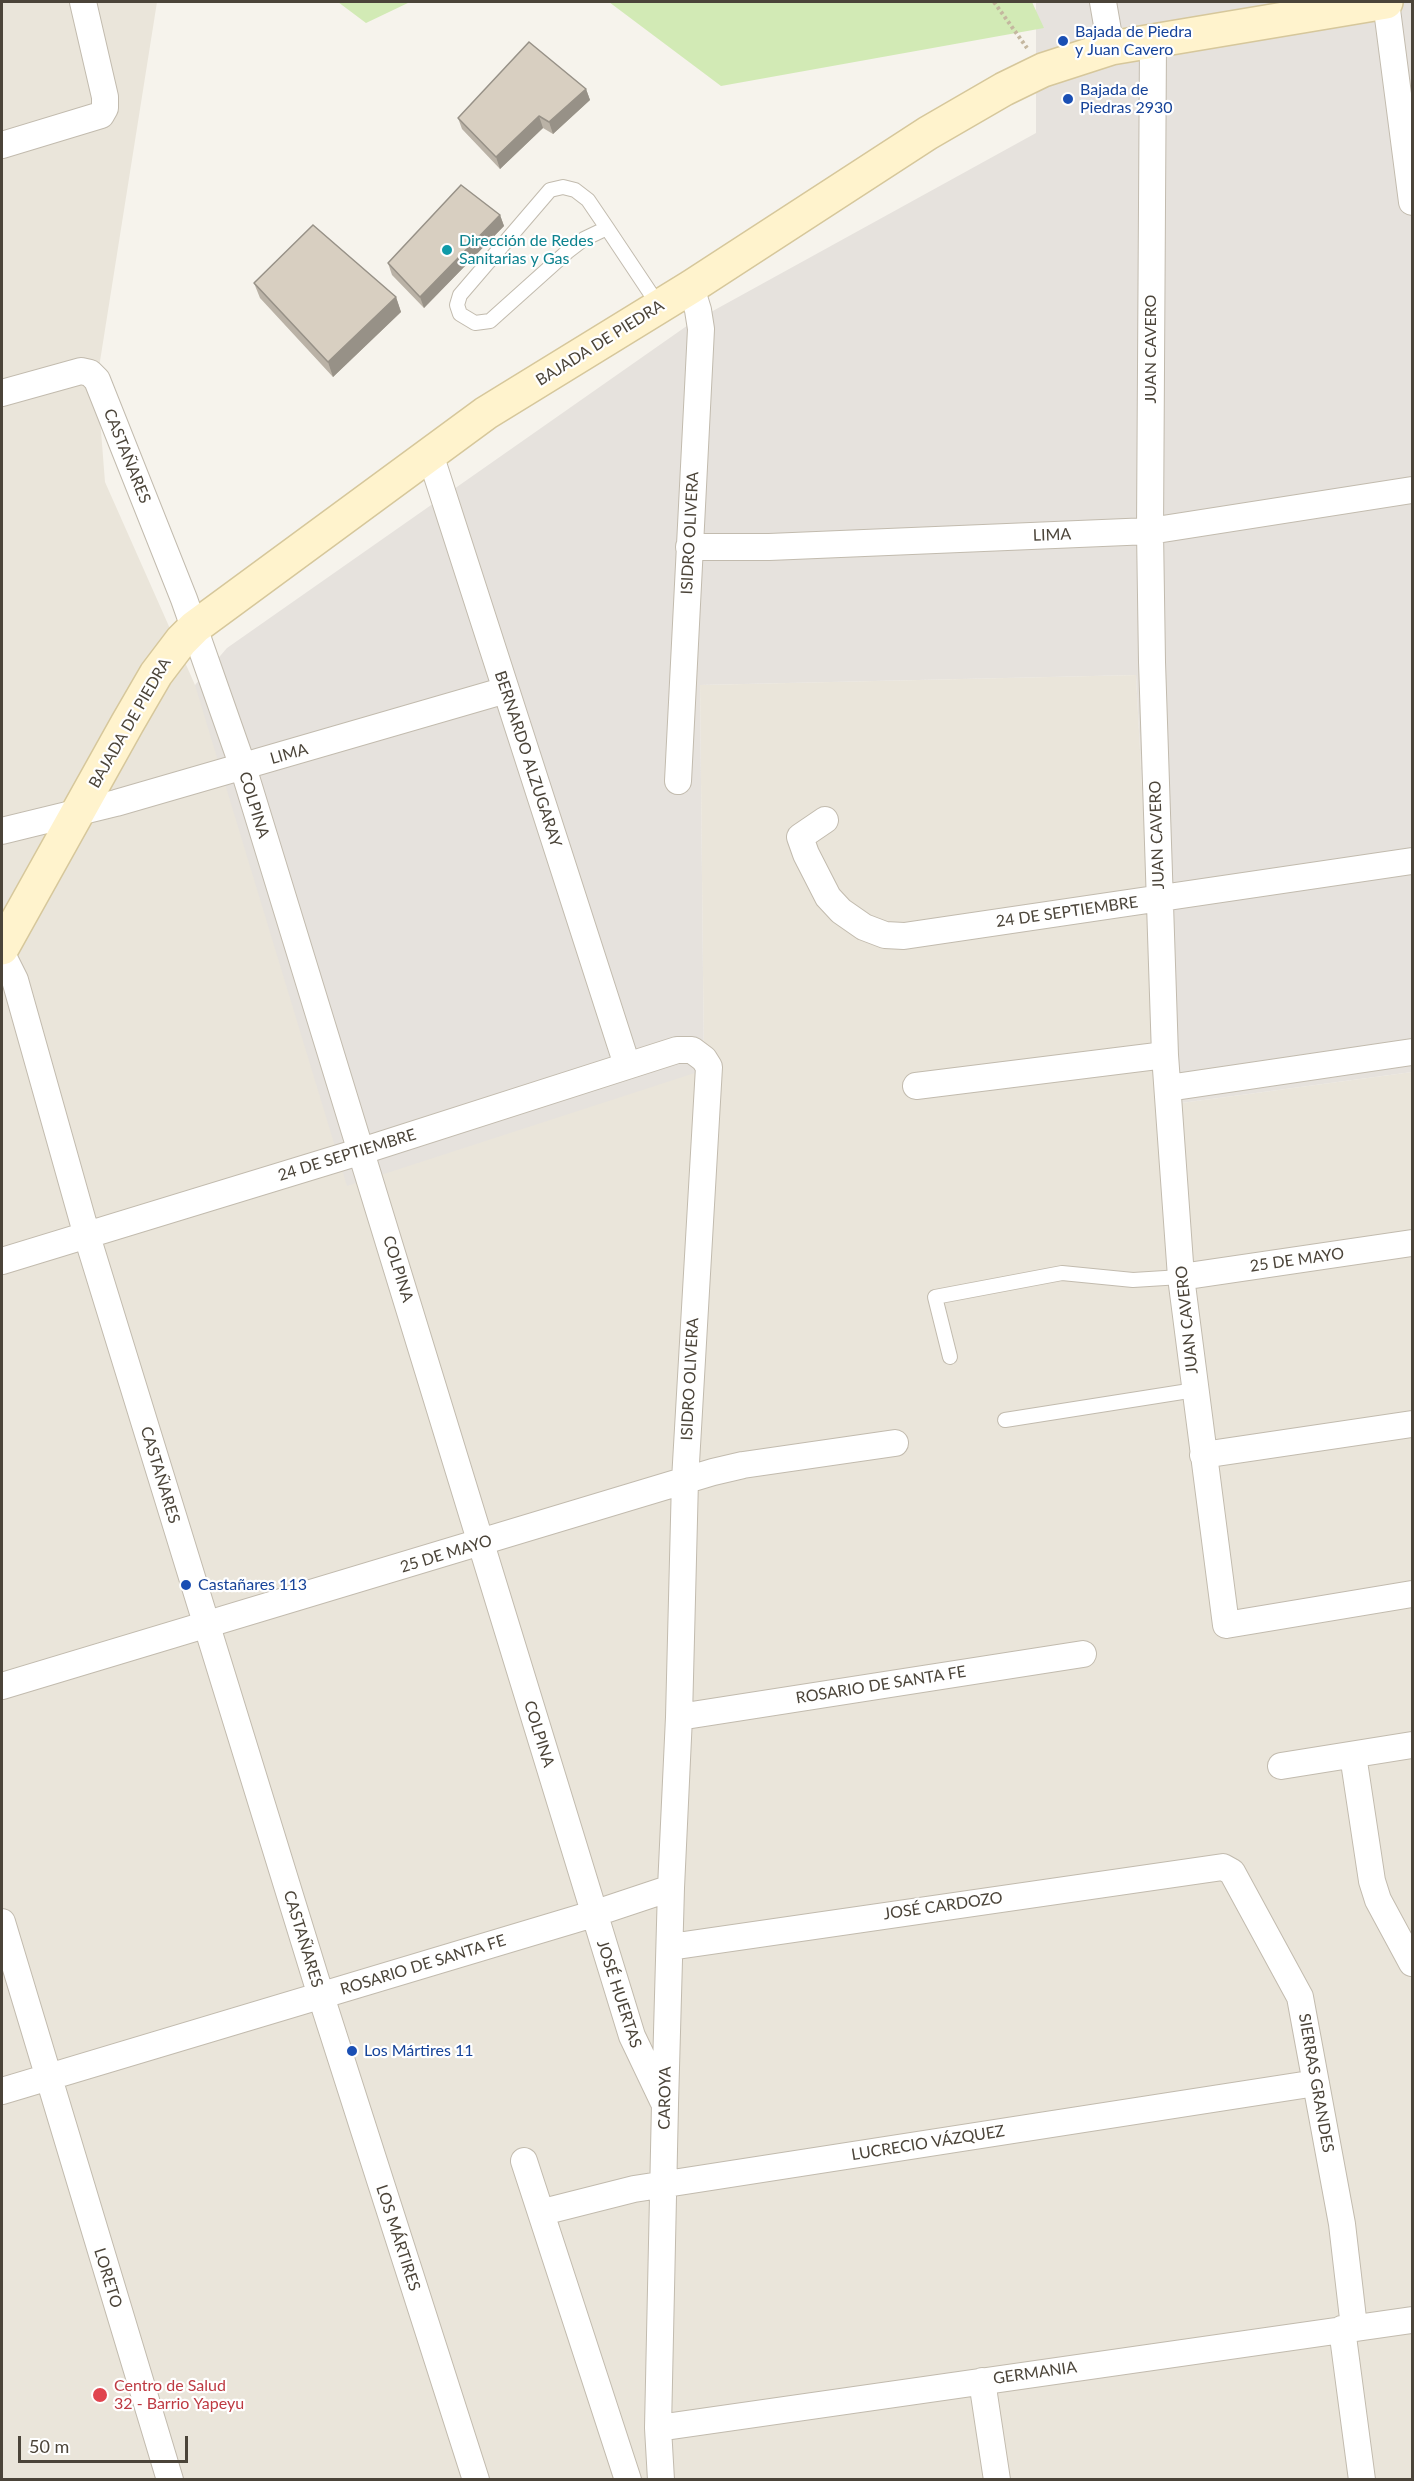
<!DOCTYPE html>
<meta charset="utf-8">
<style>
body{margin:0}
#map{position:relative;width:1414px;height:2481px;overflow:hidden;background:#f6f3ec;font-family:Lato,sans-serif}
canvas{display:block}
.frame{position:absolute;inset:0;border:3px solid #4b4439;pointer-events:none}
.scale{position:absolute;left:18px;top:2436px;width:170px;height:27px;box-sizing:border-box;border:3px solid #4b4439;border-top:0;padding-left:8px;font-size:18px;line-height:21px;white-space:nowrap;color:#4b4439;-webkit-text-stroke:4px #fff;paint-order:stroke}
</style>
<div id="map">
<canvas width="1414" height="2481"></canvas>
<div class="frame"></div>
<div class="scale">50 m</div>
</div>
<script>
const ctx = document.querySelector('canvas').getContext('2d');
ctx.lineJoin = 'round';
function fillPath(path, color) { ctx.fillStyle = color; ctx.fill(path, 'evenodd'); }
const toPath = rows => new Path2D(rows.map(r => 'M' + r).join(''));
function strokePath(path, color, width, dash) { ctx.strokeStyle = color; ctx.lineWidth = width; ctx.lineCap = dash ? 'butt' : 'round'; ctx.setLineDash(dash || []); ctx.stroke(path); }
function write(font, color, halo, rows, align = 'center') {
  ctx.font = font + ' Lato,sans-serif'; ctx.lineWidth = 4.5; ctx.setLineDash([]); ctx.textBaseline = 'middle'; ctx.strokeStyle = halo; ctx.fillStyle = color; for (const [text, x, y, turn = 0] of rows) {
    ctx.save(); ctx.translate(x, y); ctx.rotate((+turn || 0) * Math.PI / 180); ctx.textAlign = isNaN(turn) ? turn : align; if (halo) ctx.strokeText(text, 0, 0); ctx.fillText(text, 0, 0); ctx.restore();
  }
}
const residential = toPath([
 [2,2,157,2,97,380,105,482,195,685,704,1069,700,685,1136,675,1159,1106,1412,1072,1412,2479,2,2480]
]);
const industrial = toPath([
 [1036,2,1412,2,1412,1072,1159,1106,1136,675,700,685,704,1070,347,1186,195,685,227,648,691,323,1036,133]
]);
const green = toPath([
 [338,2,410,2,366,23],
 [609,2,1032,2,1044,28,721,86]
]);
const path = toPath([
 [994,2,1027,48]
]);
const lane = toPath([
 [607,228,584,239,567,252,490,321,475,323,460,314,457,305,460,295,550,190,563,187,575,190,588,200,607,228,659,306],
 [950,1357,935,1297,1062,1273,1133,1280,1181,1277],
 [1005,1420,1195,1390]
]);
const street = toPath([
 [1103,2,1111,48],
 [1386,2,1412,202],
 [1153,42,1150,531,1152,662,1165,1055,1181,1277,1226,1625,1412,1594],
 [2,145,101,115,105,108,105,97,83,2],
 [2,393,81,371,90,373,97,380,184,599,243,767,632,2036,663,2101],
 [430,454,627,1065],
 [689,547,769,547,1150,531,1412,490],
 [678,781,701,329,698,310,691,287],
 [825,820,800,837,806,854,828,897,841,911,864,927,885,935,904,936,1412,861],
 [2,831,116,803,506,690],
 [2,954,15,980,87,1236,207,1626,321,1996,476,2480],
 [916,1086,1165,1055],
 [1168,1088,1412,1052],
 [2,1261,362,1151,677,1050,692,1050,704,1059,709,1067,685,1480,679,1717,671,1888,665,2104,658,2428,661,2480],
 [1181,1277,1412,1243],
 [1203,1455,1412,1424],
 [2,1686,713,1472,743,1465,895,1443],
 [679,1717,1083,1654],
 [1353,1755,1372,1881,1378,1900,1412,1963],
 [1281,1766,1412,1745],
 [2,1922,170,2480],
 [670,1947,1223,1867,1232,1872,1300,1997,1342,2224,1354,2327],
 [2,2091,593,1914,671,1888],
 [524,2161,628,2480],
 [543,2212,634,2189,1316,2083],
 [1342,2329,1362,2480],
 [982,2381,997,2480],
 [658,2428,1412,2320]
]);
const secondary = toPath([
 [2,948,127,724,156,674,181,641,195,627,486,413,691,287,928,133,1004,89,1043,70,1111,48,1386,2]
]);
const wall = toPath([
 [586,89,590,100,553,134,543,128,500,169,462,129,458,118],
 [500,215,504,226,424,308,392,275,388,263],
 [254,283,396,297,401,312,333,377,260,298]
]);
const shadedWall = toPath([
 [586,89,590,100,553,134,549,122],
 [539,116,543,128,500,169,496,157],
 [500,215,504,226,424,308,420,297],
 [396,297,401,312,333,377,328,362]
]);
const building = toPath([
 [529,42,586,89,549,122,539,116,496,157,458,118,529,42],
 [461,185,500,215,420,297,388,263,461,185],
 [313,225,396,297,328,362,254,283,313,225]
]);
const markers = [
 [1063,41,6,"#1a4fb4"],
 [1068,99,6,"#1a4fb4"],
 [447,250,6,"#0f9aa8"],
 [186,1585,6,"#1a4fb4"],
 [352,2051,6,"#1a4fb4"],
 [100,2395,8,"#e0444e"]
];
const transitNames = [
 ["Bajada de Piedra",1075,32],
 ["y Juan Cavero",1075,50],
 ["Bajada de",1080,90],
 ["Piedras 2930",1080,108],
 ["Castañares 113",198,1585],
 ["Los Mártires 11",364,2051]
];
const cultureNames = [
 ["Dirección de Redes",459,241],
 ["Sanitarias y Gas",459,259]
];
const streetNames = [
 ["BAJADA DE PIEDRA",600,343,-32],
 ["JUAN CAVERO",1151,349,-90],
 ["CASTAÑARES",127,456,68],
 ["ISIDRO OLIVERA",690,533,-87],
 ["LIMA",1052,535,-2],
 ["BAJADA DE PIEDRA",130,723,-60],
 ["LIMA",289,754,-16],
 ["BERNARDO ALZUGARAY",528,759,72],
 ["COLPINA",254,805,73],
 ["JUAN CAVERO",1157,835,-92],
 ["24 DE SEPTIEMBRE",1067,912,-8],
 ["24 DE SEPTIEMBRE",347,1155,-17],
 ["25 DE MAYO",1297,1260,-8],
 ["COLPINA",398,1269,73],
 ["JUAN CAVERO",1187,1320,-96],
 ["ISIDRO OLIVERA",690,1379,-87],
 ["CASTAÑARES",160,1475,73],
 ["25 DE MAYO",446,1554,-17],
 ["ROSARIO DE SANTA FE",881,1685,-9],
 ["COLPINA",539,1734,73],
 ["JOSÉ CARDOZO",943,1906,-8],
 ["CASTAÑARES",303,1939,73],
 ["ROSARIO DE SANTA FE",423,1965,-17],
 ["JOSÉ HUERTAS",619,1994,72],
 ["SIERRAS GRANDES",1316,2083,80],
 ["CAROYA",665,2098,-89],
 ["LUCRECIO VÁZQUEZ",928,2143,-9],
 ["LOS MÁRTIRES",398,2238,72],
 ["LORETO",108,2278,73],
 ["GERMANIA",1035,2373,-8]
];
const healthNames = [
 ["Centro de Salud",114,2386],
 ["32 - Barrio Yapeyu",114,2404]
];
fillPath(residential, '#eae5da');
fillPath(industrial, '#e6e2dd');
fillPath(green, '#d2eab5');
strokePath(lane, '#c2bbae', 16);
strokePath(street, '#c2bbae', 28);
strokePath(secondary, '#d6c79b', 36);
strokePath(path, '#c4b79f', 4, [3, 3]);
strokePath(lane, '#fff', 14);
strokePath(street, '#fff', 26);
strokePath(secondary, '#fff3cd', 33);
fillPath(wall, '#bab2a6');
fillPath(shadedWall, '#979187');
fillPath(building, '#d8cfc1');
strokePath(building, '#979187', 1.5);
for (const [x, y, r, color] of markers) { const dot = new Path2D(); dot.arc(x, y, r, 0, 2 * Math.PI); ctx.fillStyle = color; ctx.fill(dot); strokePath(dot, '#fff', 2); }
write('16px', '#164399', '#fff', transitNames, 'left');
write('16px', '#0d838f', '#fff', cultureNames, 'left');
write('16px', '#4b4439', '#fff', streetNames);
write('16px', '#be3a42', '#fff', healthNames, 'left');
</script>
